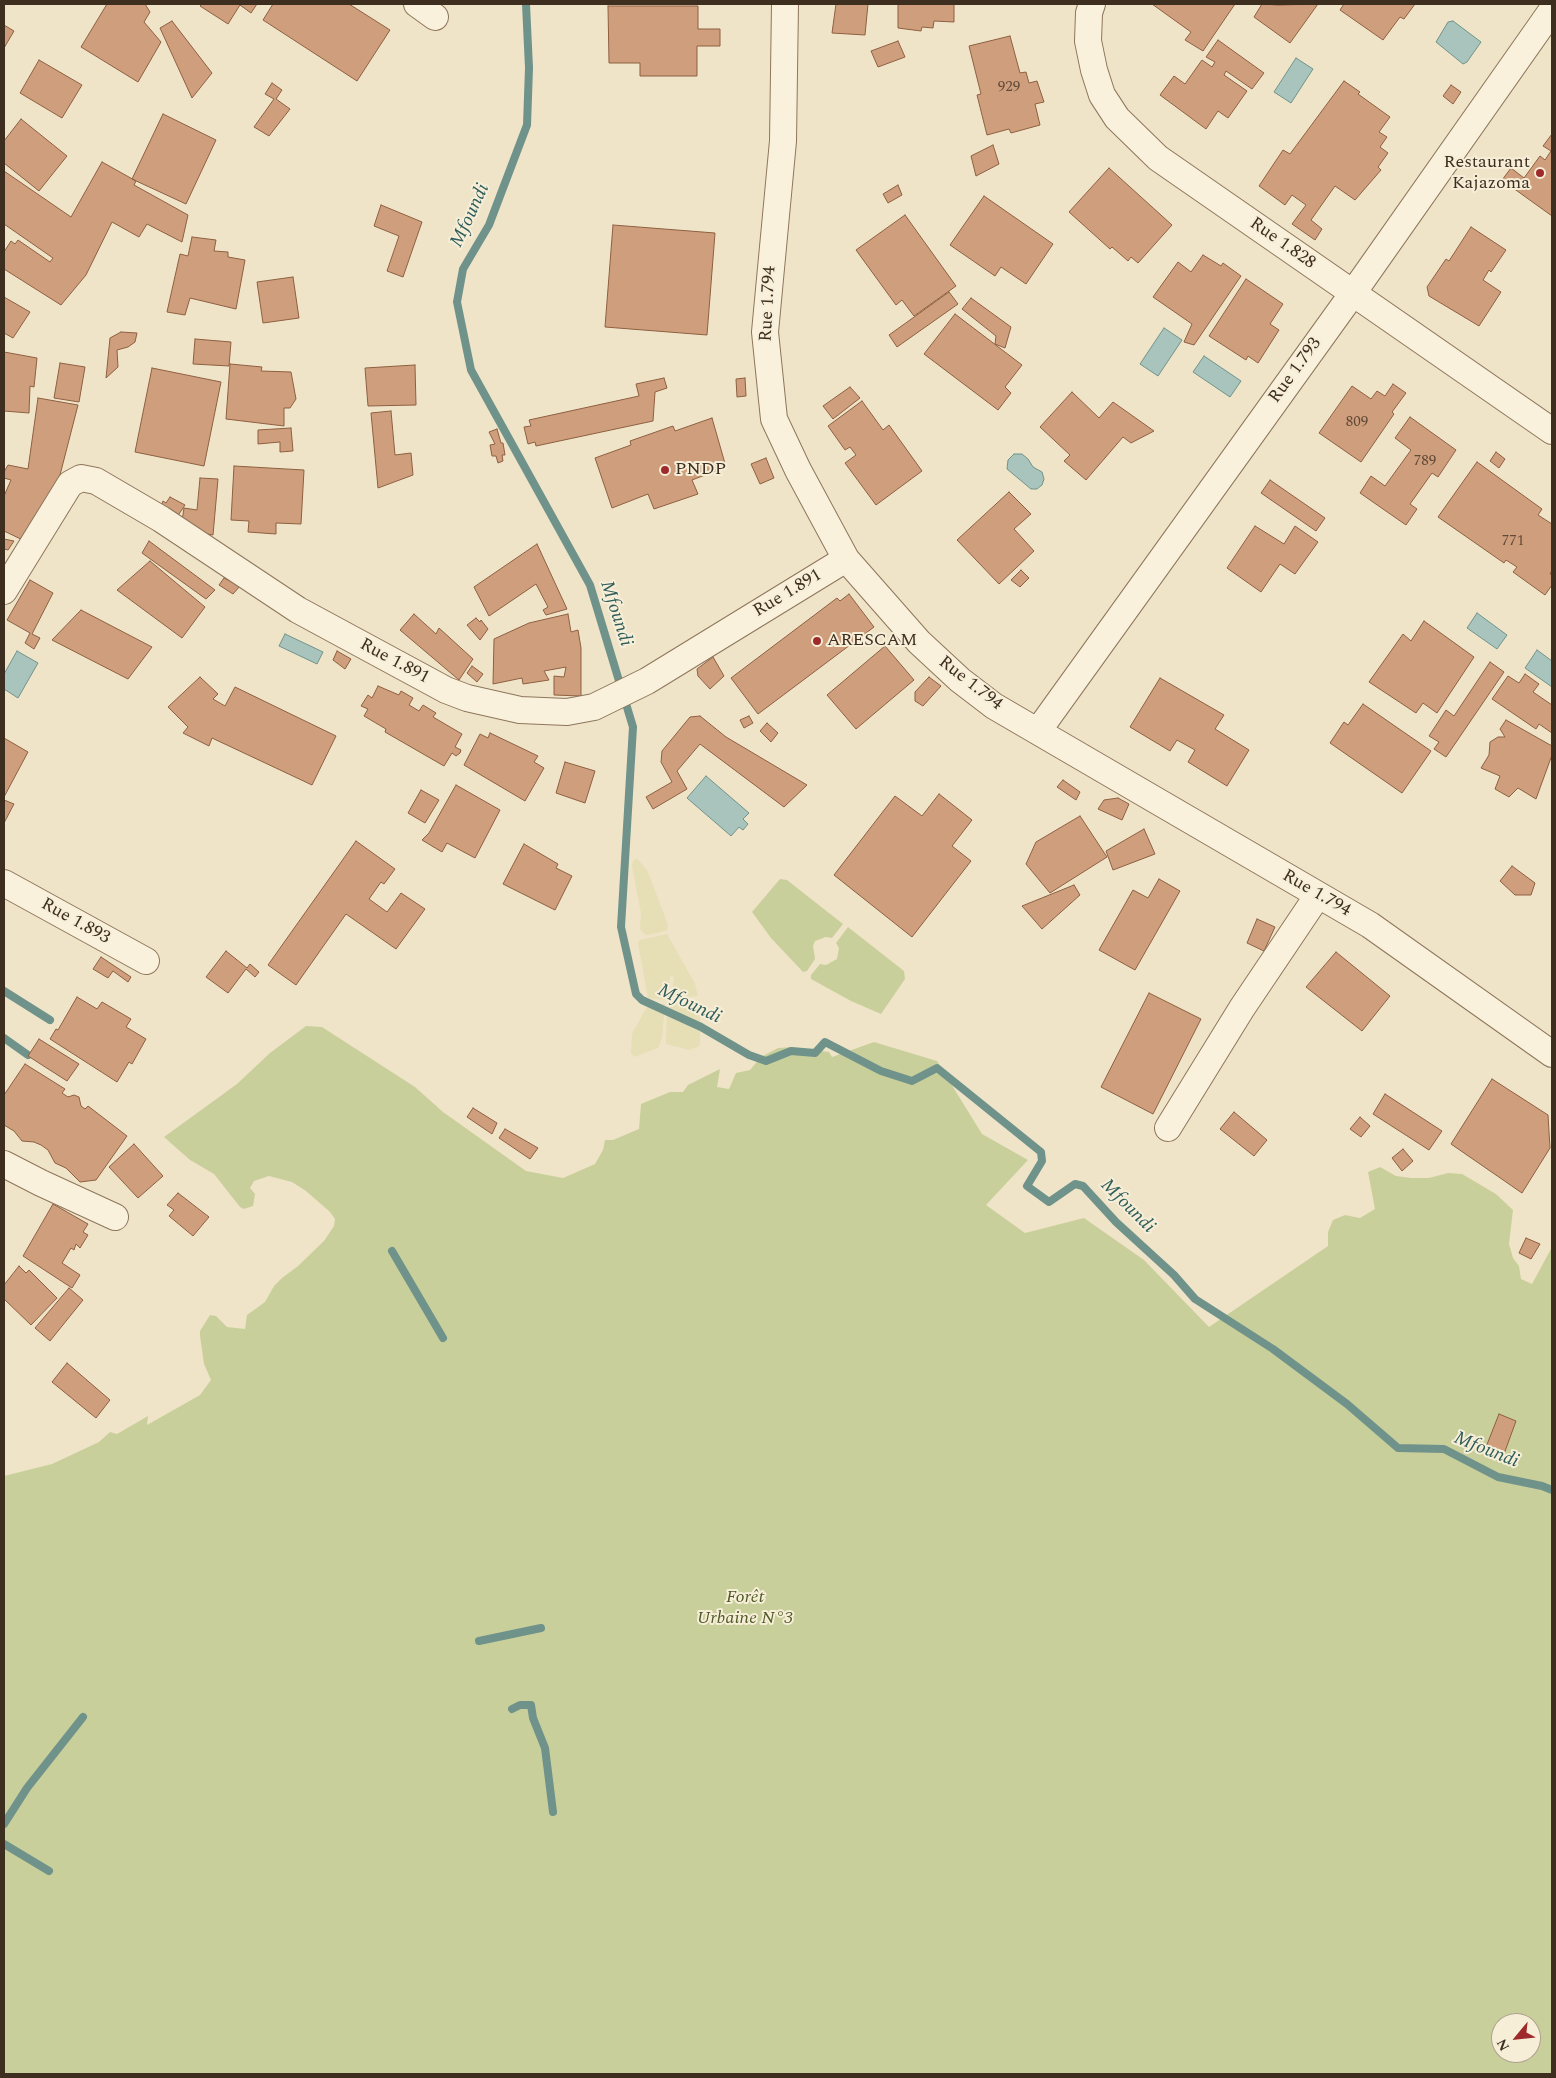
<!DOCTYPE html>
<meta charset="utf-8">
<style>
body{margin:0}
#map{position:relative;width:1556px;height:2078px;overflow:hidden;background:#f0e4c8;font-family:Spectral,serif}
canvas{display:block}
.frame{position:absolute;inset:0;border:5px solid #3d2e20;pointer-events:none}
.north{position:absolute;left:1491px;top:2013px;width:50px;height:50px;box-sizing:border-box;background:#f7eed8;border:1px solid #ada18e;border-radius:50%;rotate:242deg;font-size:14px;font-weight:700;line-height:20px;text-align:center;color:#3d2e20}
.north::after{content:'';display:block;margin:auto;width:18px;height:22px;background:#9e2a2b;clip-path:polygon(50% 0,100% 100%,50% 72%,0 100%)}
</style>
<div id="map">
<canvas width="1556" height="2078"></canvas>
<div class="frame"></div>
<div class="north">N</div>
</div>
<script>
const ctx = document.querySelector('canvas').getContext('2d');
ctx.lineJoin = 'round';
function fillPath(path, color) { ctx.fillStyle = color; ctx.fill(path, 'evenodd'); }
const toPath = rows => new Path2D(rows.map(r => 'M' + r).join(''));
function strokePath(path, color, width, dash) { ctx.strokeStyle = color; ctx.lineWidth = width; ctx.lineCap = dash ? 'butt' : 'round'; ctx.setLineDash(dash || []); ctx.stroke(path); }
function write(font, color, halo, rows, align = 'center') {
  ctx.font = font + ' Spectral,serif'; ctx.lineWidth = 4; ctx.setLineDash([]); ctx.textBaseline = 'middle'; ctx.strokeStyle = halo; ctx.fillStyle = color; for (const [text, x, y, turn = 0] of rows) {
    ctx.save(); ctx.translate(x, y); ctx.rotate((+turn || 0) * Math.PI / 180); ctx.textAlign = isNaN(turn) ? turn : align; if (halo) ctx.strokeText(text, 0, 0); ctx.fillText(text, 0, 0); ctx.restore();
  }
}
const farmland = toPath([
 [637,858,648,872,668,925,667,930,658,933,646,935,640,929,641,913,632,866,633,861],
 [667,934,695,984,698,996,687,997,672,994,674,977,670,976,667,1000,648,998,638,943,640,940],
 [649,1003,665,1004,662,1038,658,1048,634,1057,631,1053,632,1034],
 [667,1004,700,1005,700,1046,689,1050,666,1044]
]);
const green = toPath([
 [780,879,787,880,843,924,832,938,826,937,815,941,813,946,815,959,807,971,803,972,771,938,752,912],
 [848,927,904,971,905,979,881,1014,851,1001,811,979,811,975,820,964,826,965,837,959,839,948,836,943],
 [306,1026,322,1027,415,1087,443,1112,526,1171,563,1178,595,1164,603,1150,605,1140,613,1140,639,1129,641,1104,670,1092,683,1092,688,1085,720,1069,717,1087,729,1089,736,1073,750,1070,761,1057,778,1048,793,1047,829,1052,832,1057,874,1042,937,1061,982,1134,1028,1160,986,1205,1025,1233,1084,1218,1144,1260,1209,1327,1328,1246,1328,1232,1333,1220,1345,1215,1360,1218,1375,1209,1368,1172,1380,1167,1396,1176,1411,1178,1429,1178,1448,1173,1462,1174,1496,1194,1513,1210,1509,1244,1513,1258,1519,1266,1521,1279,1532,1284,1552,1247,1552,2074,4,2074,4,1476,52,1464,99,1442,110,1432,117,1434,148,1416,147,1425,200,1395,211,1380,204,1364,200,1336,200,1331,210,1315,216,1316,227,1327,245,1329,247,1315,265,1302,274,1286,282,1278,298,1266,324,1241,334,1226,335,1219,330,1212,306,1191,292,1182,269,1176,254,1181,250,1188,255,1194,253,1206,244,1209,240,1207,214,1174,190,1160,164,1137,237,1084,270,1053],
 [1501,2023,1531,2023,1531,2053,1501,2053]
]);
const water = toPath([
 [1453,21,1481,42,1467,62,1463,64,1436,42,1448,22,1453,21],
 [1296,58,1313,69,1291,103,1274,92,1296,58],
 [1164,328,1182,340,1158,376,1140,364,1164,328],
 [1204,356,1241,381,1230,397,1193,372,1204,356],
 [1014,454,1022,454,1028,459,1033,467,1042,472,1044,479,1042,485,1037,489,1031,489,1007,469,1008,460,1014,454],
 [1477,613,1507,635,1497,649,1467,628,1477,613],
 [285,634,323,652,317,664,279,646,285,634],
 [1537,650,1552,661,1552,687,1525,668,1537,650],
 [17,651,38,663,18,698,4,689,4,674,17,651],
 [706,776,749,813,743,819,748,824,743,830,739,827,731,836,687,798,706,776]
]);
const stream = toPath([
 [526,4,529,68,527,125,489,225,463,269,457,302,471,370,590,585,633,727,621,927,636,994,642,1000,701,1027,749,1055,766,1061,791,1051,815,1053,825,1042,881,1071,912,1081,937,1068,1041,1152,1042,1161,1027,1186,1049,1202,1075,1184,1083,1186,1116,1222,1174,1275,1195,1299,1273,1349,1347,1404,1398,1448,1444,1449,1498,1477,1542,1486,1552,1490],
 [4,991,50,1020],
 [4,1038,28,1055],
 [392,1251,443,1338],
 [479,1641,541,1628],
 [512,1709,520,1705,531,1705,533,1718,545,1748,553,1812],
 [4,1824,27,1788,83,1717],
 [4,1844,49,1871]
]);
const building = toPath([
 [107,4,145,4,150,12,144,22,161,42,138,82,81,47,107,4],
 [202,4,257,4,251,13,240,5,228,24,200,6,202,4],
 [273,4,349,4,390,30,357,81,263,20,273,4],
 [836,4,868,4,865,35,832,33,836,4],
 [898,4,954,4,954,22,934,21,933,28,922,27,921,31,898,28,898,4],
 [1152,4,1235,4,1203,51,1185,40,1191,32,1152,4],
 [1262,4,1278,5,1318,4,1290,43,1254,17,1262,4],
 [1344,4,1415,4,1404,19,1400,17,1383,40,1340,10,1344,4],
 [608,6,698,6,698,29,720,29,720,46,697,46,697,76,640,76,640,63,609,63,608,6],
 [172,21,212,73,192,98,160,28,172,21],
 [4,25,14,31,4,48,4,25],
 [1010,36,1020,73,1026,72,1029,83,1037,81,1044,102,1035,104,1040,125,1011,133,1009,129,987,135,977,95,981,94,969,46,1010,36],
 [1218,40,1264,73,1252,89,1226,71,1224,75,1247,91,1228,118,1218,111,1206,129,1160,95,1174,76,1185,84,1202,60,1212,67,1215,62,1206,57,1218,40],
 [898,41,905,57,878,67,871,51,898,41],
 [39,60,82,85,62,118,20,93,39,60],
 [1344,81,1360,92,1358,94,1390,117,1379,132,1387,137,1380,147,1388,153,1378,167,1381,170,1355,200,1335,186,1311,220,1322,229,1315,240,1292,224,1306,205,1292,195,1285,205,1259,186,1283,150,1290,154,1344,81],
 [272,83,282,90,276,99,290,109,269,136,254,127,274,99,265,94,272,83],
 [1451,85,1461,92,1453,104,1443,96,1451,85],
 [163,114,216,140,186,204,132,179,163,114],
 [21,119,67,156,39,191,4,163,4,141,21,119],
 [1552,134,1552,216,1502,180,1511,168,1524,178,1540,156,1545,160,1551,151,1543,146,1552,134],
 [993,145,999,164,976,176,971,156,993,145],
 [102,162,136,181,134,185,188,215,182,242,147,224,139,237,112,222,86,275,61,305,4,269,4,252,11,241,15,244,18,240,50,262,53,258,4,224,4,171,71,217,102,162],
 [1109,168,1172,225,1138,263,1131,257,1128,261,1112,247,1110,249,1069,212,1109,168],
 [898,185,902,195,888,203,883,194,898,185],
 [984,196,1053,244,1026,284,1001,267,995,276,950,245,984,196],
 [381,205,422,222,403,277,387,271,399,236,374,226,381,205],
 [905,215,956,286,914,316,902,300,896,305,856,250,905,215],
 [613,225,715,233,707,335,605,327,613,225],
 [1471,227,1506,250,1491,272,1489,270,1483,280,1501,292,1479,326,1429,296,1427,287,1446,259,1449,261,1471,227],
 [192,237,216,240,214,251,228,252,228,257,245,260,236,309,190,298,185,315,167,312,180,254,188,256,192,237],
 [1203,255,1221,266,1223,263,1241,276,1194,345,1184,342,1192,324,1153,297,1178,262,1191,272,1203,255],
 [293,277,299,318,263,323,257,282,293,277],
 [1246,279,1283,304,1270,324,1279,330,1258,363,1248,356,1246,360,1209,336,1246,279],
 [949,292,958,304,897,347,889,335,949,292],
 [4,297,30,312,13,338,4,333,4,297],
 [971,298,1011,327,1005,348,995,344,996,336,962,309,971,298],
 [955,314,1022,365,1005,387,1011,393,998,410,924,354,955,314],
 [121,332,137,333,135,342,128,347,117,350,118,367,106,378,110,338,121,332],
 [195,339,231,342,229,366,193,364,195,339],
 [4,352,37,358,34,387,30,386,29,413,4,411,4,352],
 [60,363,85,367,79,402,54,398,60,363],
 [230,364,262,367,261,371,291,372,296,399,290,408,284,408,284,426,226,419,230,364],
 [415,365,416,405,368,406,365,368,415,365],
 [152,368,221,382,204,466,135,452,152,368],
 [664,378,667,388,655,392,653,421,536,446,535,442,528,444,524,427,531,426,529,420,639,396,636,384,664,378],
 [745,378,746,396,737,397,736,379,745,378],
 [1393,384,1406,393,1392,412,1394,414,1361,462,1319,433,1352,386,1371,399,1377,391,1385,396,1393,384],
 [850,387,860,398,833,419,823,406,850,387],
 [1072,392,1099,418,1113,402,1154,431,1131,443,1123,437,1086,480,1064,461,1070,455,1040,427,1072,392],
 [38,398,78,405,60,475,27,542,4,531,4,496,11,480,4,478,4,472,8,465,28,469,38,398],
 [862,401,883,430,889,425,922,471,876,505,845,463,856,455,850,447,845,450,828,426,862,401],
 [391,411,395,455,411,453,413,475,378,488,371,413,391,411],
 [1410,417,1456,450,1438,477,1432,473,1410,504,1417,509,1406,525,1360,493,1371,476,1385,486,1411,450,1395,438,1410,417],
 [712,418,726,467,692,480,698,494,654,509,648,494,612,508,595,458,631,445,630,441,673,426,675,431,712,418],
 [291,428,293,451,280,452,280,442,258,444,258,430,291,428],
 [497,429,501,443,503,443,505,455,502,455,503,461,498,463,496,456,492,456,490,445,495,444,489,432,497,429],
 [1496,452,1505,459,1499,468,1490,461,1496,452],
 [766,458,774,478,760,484,751,464,766,458],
 [1477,462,1542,509,1538,515,1552,524,1552,570,1550,574,1552,575,1552,585,1545,595,1513,572,1517,567,1506,560,1504,563,1438,517,1477,462],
 [234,466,304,470,301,524,276,523,276,534,248,532,249,521,231,520,234,466],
 [200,478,218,479,213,535,202,533,182,521,184,508,197,510,200,478],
 [1270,480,1325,518,1316,531,1261,493,1270,480],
 [1009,492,1031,514,1014,529,1034,551,999,584,957,540,1009,492],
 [170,497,185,505,177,517,161,506,163,501,166,503,170,497],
 [1255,526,1284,544,1295,526,1318,542,1295,574,1280,564,1261,592,1227,568,1255,526],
 [4,539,14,541,8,550,4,549,4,539],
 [149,541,215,590,206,599,142,553,149,541],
 [537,544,567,609,546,615,543,610,548,607,536,584,489,616,474,587,537,544],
 [150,561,205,607,182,638,117,590,150,561],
 [1021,570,1029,578,1020,587,1011,580,1021,570],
 [224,578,240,586,233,594,219,585,224,578],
 [30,580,53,593,32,634,40,638,34,649,25,643,30,633,7,620,30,580],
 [849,594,874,627,758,714,731,678,837,598,840,601,849,594],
 [81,610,152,647,128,679,52,640,81,610],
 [414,614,436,634,439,628,473,659,459,680,400,630,414,614],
 [568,614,571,632,578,630,581,648,581,696,554,695,554,676,564,677,566,667,544,671,549,680,523,684,522,678,493,684,494,639,529,623,568,614],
 [476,618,480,622,481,620,488,629,480,640,467,625,476,618],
 [1424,621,1474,657,1437,713,1423,703,1416,713,1369,682,1403,634,1411,641,1424,621],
 [885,646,914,680,856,729,827,695,885,646],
 [337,651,351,659,345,669,333,660,337,651],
 [713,657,724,676,710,689,698,676,697,669,713,657],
 [1490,662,1504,672,1446,757,1434,749,1439,742,1429,736,1446,710,1454,716,1490,662],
 [472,666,483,674,477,682,467,673,472,666],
 [1525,674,1539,684,1533,692,1552,705,1552,733,1539,724,1536,729,1492,699,1508,676,1519,683,1525,674],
 [200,677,218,694,213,699,225,706,235,687,336,736,312,785,212,738,209,746,183,733,188,727,168,707,200,677],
 [929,677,941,686,923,706,915,701,915,692,929,677],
 [1160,678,1224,715,1215,729,1249,750,1227,786,1188,762,1195,750,1177,740,1170,751,1130,727,1160,678],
 [378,686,399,695,401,691,413,698,409,705,419,711,423,705,436,713,433,717,462,734,455,747,461,750,460,753,456,756,452,753,444,766,385,732,386,729,364,716,368,709,361,706,368,695,372,698,378,686],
 [1363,704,1431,751,1402,793,1330,743,1344,722,1348,725,1363,704],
 [700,716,726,737,807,785,784,807,700,744,677,771,687,789,653,809,646,797,672,782,661,762,662,751,690,717,700,716],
 [749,716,753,723,744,728,740,720,749,716],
 [1506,720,1552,746,1552,755,1536,799,1518,788,1509,797,1495,789,1500,776,1481,768,1489,755,1490,742,1498,737,1505,737,1500,729,1506,720],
 [767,723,778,733,771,742,760,731,767,723],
 [490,733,538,756,534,762,544,768,525,801,464,765,480,734,488,738,490,733],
 [4,738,28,752,4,797,4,738],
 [565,762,595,771,585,803,556,793,565,762],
 [1063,780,1080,792,1076,800,1057,787,1063,780],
 [456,785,500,810,475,858,447,843,442,852,422,840,429,833,456,785],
 [421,790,439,800,425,823,408,813,421,790],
 [939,794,972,820,952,846,971,861,912,937,834,875,895,796,922,816,939,794],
 [1118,798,1129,804,1122,820,1098,809,1104,800,1118,798],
 [4,800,14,804,4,823,4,800],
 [1080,816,1107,857,1050,893,1026,864,1036,842,1080,816],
 [1144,829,1155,854,1113,870,1106,851,1144,829],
 [356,841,395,869,384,884,381,882,369,899,387,912,401,893,425,909,396,949,346,914,296,985,268,965,356,841],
 [524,844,558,864,556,868,572,876,555,910,503,884,524,844],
 [1512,866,1535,883,1531,895,1515,895,1500,881,1512,866],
 [1159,879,1180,891,1135,970,1099,950,1133,890,1148,898,1159,879],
 [1074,885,1080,895,1042,929,1022,906,1074,885],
 [1257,919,1275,927,1264,951,1247,943,1257,919],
 [226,951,247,968,250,964,259,972,255,977,246,969,228,993,206,977,226,951],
 [1336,952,1390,996,1362,1031,1306,987,1336,952],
 [101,957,131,977,128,982,113,971,108,978,93,969,101,957],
 [1149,993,1201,1019,1153,1114,1101,1087,1149,993],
 [77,997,97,1009,102,1002,131,1019,126,1027,146,1039,132,1064,129,1062,117,1082,50,1039,56,1029,58,1030,77,997],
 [39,1039,79,1064,67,1081,28,1056,39,1039],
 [25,1064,65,1089,62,1093,68,1097,74,1095,79,1097,81,1106,85,1109,88,1106,127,1136,96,1180,80,1182,66,1168,55,1163,48,1150,41,1145,34,1142,22,1141,14,1131,4,1125,4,1095,25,1064],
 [1492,1079,1548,1115,1550,1148,1522,1193,1451,1144,1492,1079],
 [1385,1094,1442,1131,1429,1150,1373,1114,1385,1094],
 [473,1108,497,1123,492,1134,467,1117,473,1108],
 [1234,1112,1267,1140,1254,1156,1220,1129,1234,1112],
 [1360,1117,1370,1126,1361,1137,1350,1129,1360,1117],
 [505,1129,538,1148,530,1159,499,1138,505,1129],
 [134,1144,163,1176,138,1198,109,1167,134,1144],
 [1403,1149,1413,1161,1402,1171,1392,1158,1403,1149],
 [178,1193,209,1217,193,1236,169,1216,174,1210,167,1205,178,1193],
 [53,1204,88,1224,83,1232,88,1235,80,1248,76,1244,74,1250,71,1248,62,1263,80,1275,72,1288,23,1256,53,1204],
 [1526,1238,1540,1244,1531,1259,1519,1253,1526,1238],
 [19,1266,26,1273,29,1270,57,1298,31,1325,4,1299,4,1285,19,1266],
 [69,1288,83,1300,50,1341,35,1328,69,1288],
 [67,1363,110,1400,96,1418,52,1382,67,1363],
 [1499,1414,1516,1421,1504,1454,1486,1447,1499,1414]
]);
const minor = toPath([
 [417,4,435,17],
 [785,4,783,141,765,332,774,419,798,470,846,559,919,642,960,680,994,706,1370,925,1552,1054],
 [1092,4,1089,13,1088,41,1094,70,1102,95,1117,118,1158,158,1552,431],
 [4,591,70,484,81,478,96,481,161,519,298,610,446,690,467,698,520,710,567,712,594,707,647,681,846,559],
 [1038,731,1353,293,1552,10],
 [4,883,146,961],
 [1168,1128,1242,1008,1318,895],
 [4,1164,41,1183,115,1217]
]);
const markers = [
 [1540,173,5,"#9e2a2b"],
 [665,470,5,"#9e2a2b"],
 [817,641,5,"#9e2a2b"]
];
const numberNames = [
 ["929",1009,88],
 ["809",1357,423],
 ["789",1425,462],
 ["771",1513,542]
];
const poiNames = [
 ["Restaurant",1530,163,"right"],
 ["Kajazoma",1530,184,"right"],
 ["PNDP",675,470],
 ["ARESCAM",827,641]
];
const streetNames = [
 ["Rue 1.828",1282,244,35],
 ["Rue 1.794",769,304,-87],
 ["Rue 1.793",1296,371,-54],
 ["Rue 1.891",788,594,-31],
 ["Rue 1.891",394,662,28],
 ["Rue 1.794",970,684,38],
 ["Rue 1.794",1316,894,30],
 ["Rue 1.893",75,922,29]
];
const parkNames = [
 ["Forêt",745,1598],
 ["Urbaine N°3",745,1619]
];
const waterNames = [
 ["Mfoundi",471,216,-65],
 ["Mfoundi",615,614,72],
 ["Mfoundi",689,1005,26],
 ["Mfoundi",1127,1207,45],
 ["Mfoundi",1486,1451,22]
];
fillPath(farmland, '#e6deb5');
fillPath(green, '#c9cf9b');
fillPath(water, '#a9c4bc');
strokePath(water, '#6f938a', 1);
strokePath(stream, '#6f938a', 8);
fillPath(building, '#cf9f7d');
strokePath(building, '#8d5f41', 1);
strokePath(minor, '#8d765c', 28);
strokePath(minor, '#faf1dc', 26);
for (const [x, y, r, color] of markers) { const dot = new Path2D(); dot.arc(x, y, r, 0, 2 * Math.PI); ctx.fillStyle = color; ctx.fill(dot); strokePath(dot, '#f7eed8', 2); }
write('15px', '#624a37', null, numberNames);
write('18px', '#3d2e20', '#f7eed8', poiNames, 'left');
write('18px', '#3d2e20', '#f7eed8', streetNames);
write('italic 18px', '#4d5a26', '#f7eed8', parkNames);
write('italic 19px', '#2f5d5a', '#f7eed8', waterNames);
</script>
